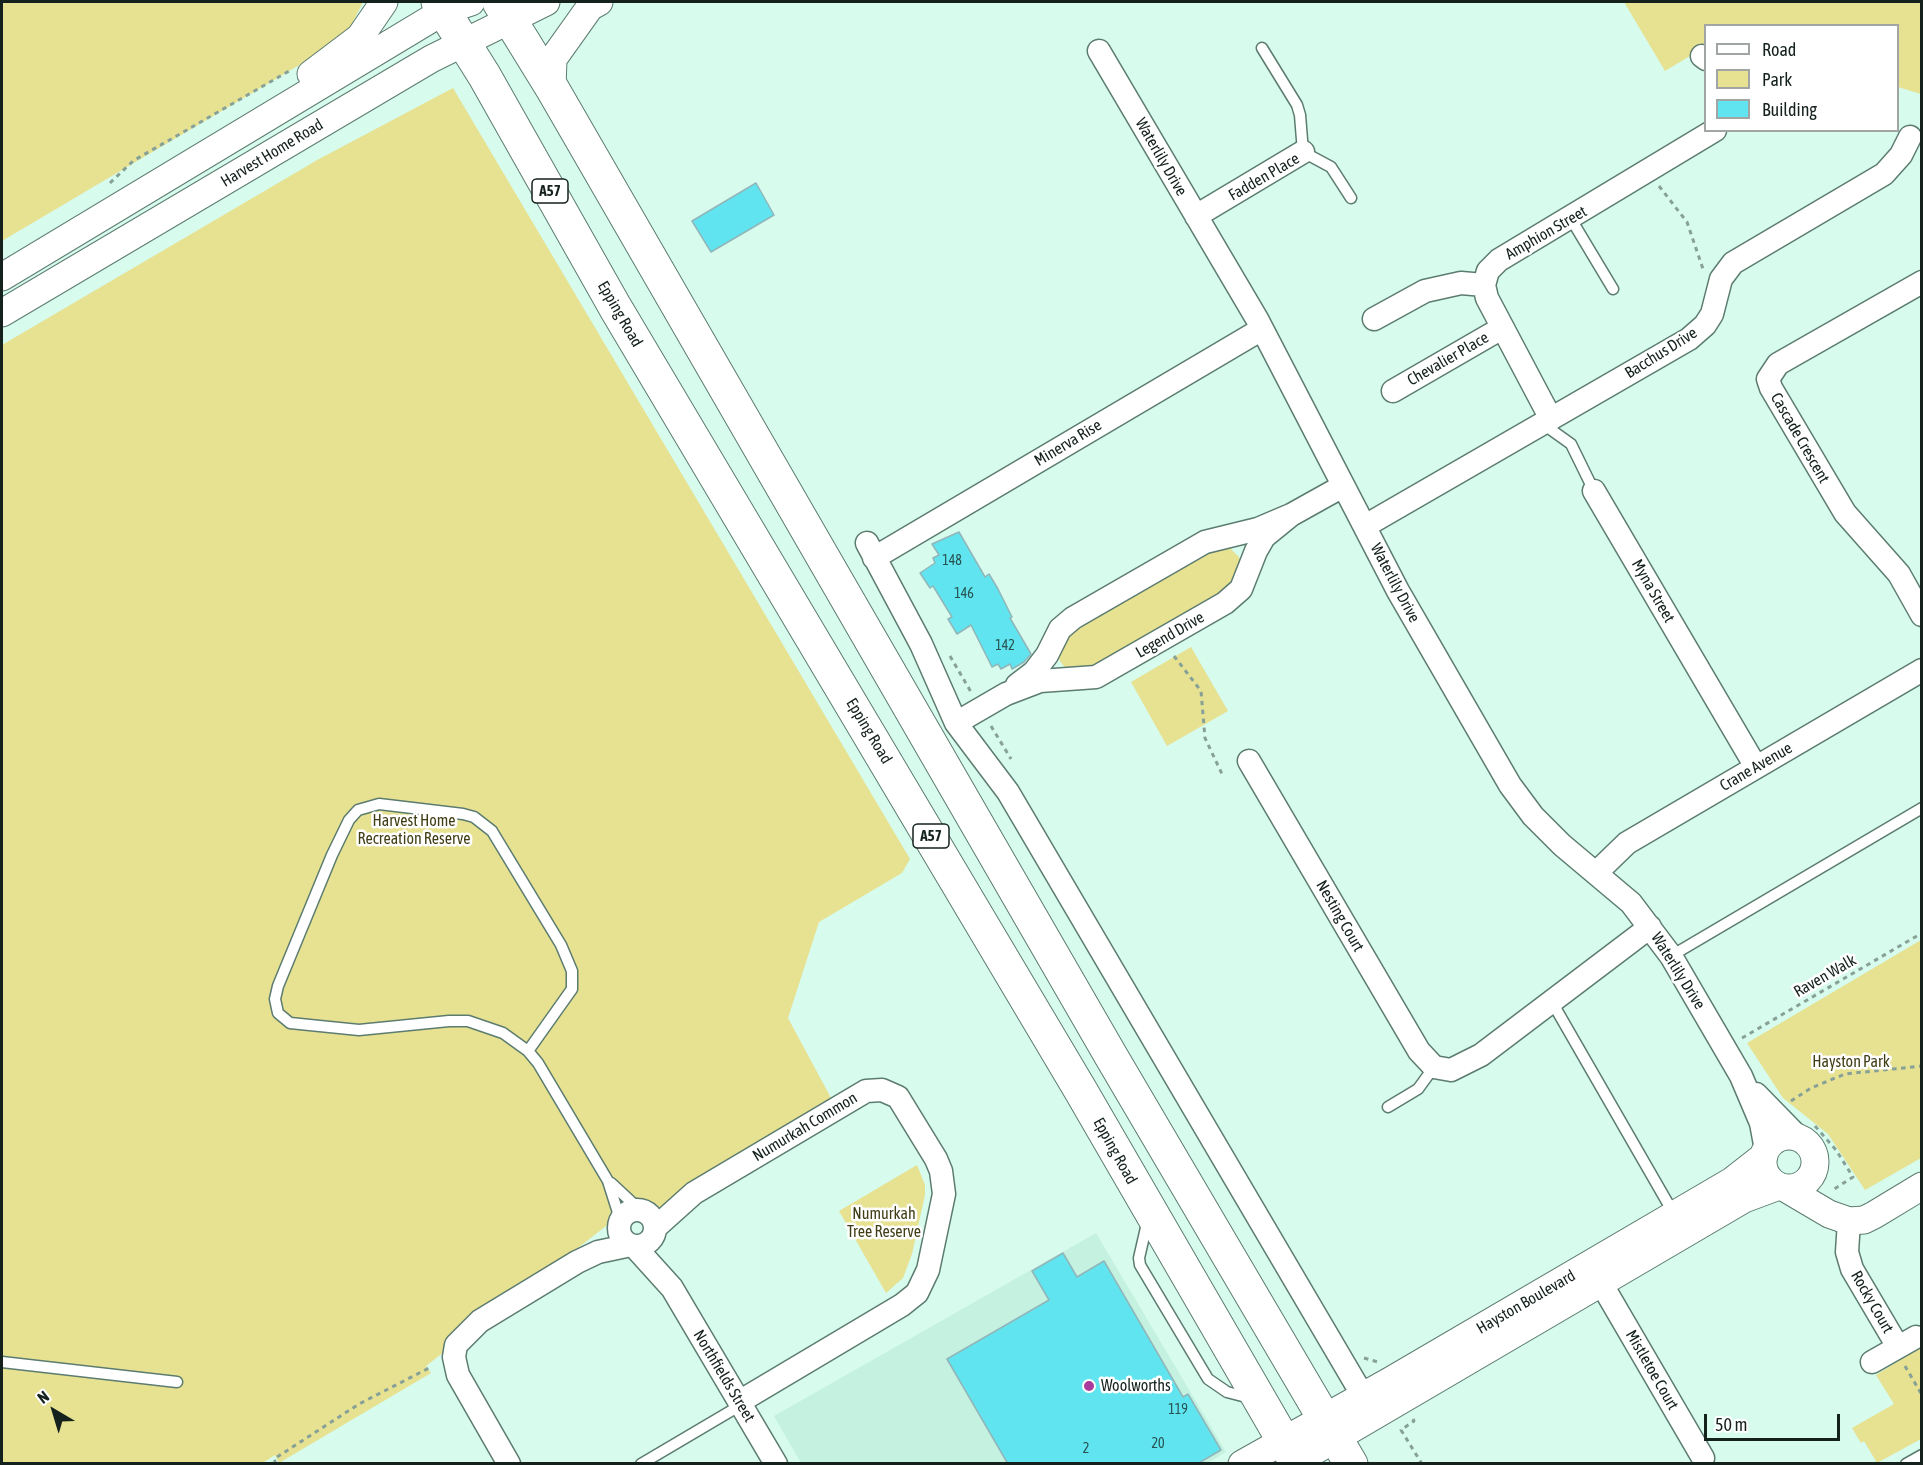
<!DOCTYPE html>
<style>
body{margin:0}
#map{position:relative;width:1923px;height:1465px;overflow:hidden;background:#d7fbed;font-family:"Asap Condensed",sans-serif}
canvas{display:block}
.frame{position:absolute;inset:0;border:3px solid #14211c;pointer-events:none}
.legend{position:absolute;left:1704px;top:24px;width:195px;height:108px;box-sizing:border-box;background:#fff;border:2px solid #a1a6a4;margin:0;padding:8px 10px;list-style:none;font-size:18px;color:#14211c}
.legend li{display:flex;align-items:center;gap:12px;height:30px}
.legend b{width:30px;border:2px solid #a1a6a4}
.north{position:absolute;left:24px;top:1381px;width:60px;height:60px;-webkit-text-stroke:4px #fff;paint-order:stroke;rotate:322deg;font-size:16px;font-weight:700;line-height:24px;text-align:center;color:#14211c}
.north::after{content:'';display:block;margin:auto;width:21px;height:27px;background:#14211c;clip-path:polygon(50% 0,100% 100%,50% 72%,0 100%)}
.scale{position:absolute;left:1704px;top:1414px;width:136px;height:27px;box-sizing:border-box;border:3px solid #14211c;border-top:0;padding-left:8px;font-size:18px;line-height:21px;white-space:nowrap;color:#14211c;-webkit-text-stroke:4px #fff;paint-order:stroke}
</style>
<div id="map">
<canvas width="1923" height="1465"></canvas>
<div class="frame"></div>
<ul class="legend">
<li><b style="height:8px;background:#fff"></b>Road</li>
<li><b style="height:16px;background:#e7e192"></b>Park</li>
<li><b style="height:16px;background:#60e5f0"></b>Building</li>
</ul>
<div class="north">N</div>
<div class="scale">50 m</div>
</div>
<script>
const ctx = document.querySelector('canvas').getContext('2d');
ctx.lineJoin = 'round';
function fillPath(path, color) { ctx.fillStyle = color; ctx.fill(path, 'evenodd'); }
const toPath = rows => new Path2D(rows.map(r => 'M' + r).join(''));
function strokePath(path, color, width, dash) { ctx.strokeStyle = color; ctx.lineWidth = width; ctx.lineCap = dash ? 'butt' : 'round'; ctx.setLineDash(dash || []); ctx.stroke(path); }
function write(font, color, halo, rows, align = 'center') {
  ctx.font = font + ' "Asap Condensed",sans-serif'; ctx.lineWidth = 5; ctx.setLineDash([]); ctx.textBaseline = 'middle'; ctx.strokeStyle = halo; ctx.fillStyle = color; for (const [text, x, y, turn = 0] of rows) {
    ctx.save(); ctx.translate(x, y); ctx.rotate((+turn || 0) * Math.PI / 180); ctx.textAlign = isNaN(turn) ? turn : align; if (halo) ctx.strokeText(text, 0, 0); ctx.fillText(text, 0, 0); ctx.restore();
  }
}
const built = toPath([
 [1096,1233,1226,1452,1206,1464,801,1463,774,1416]
]);
const green = toPath([
 [2,2,363,2,345,38,2,241],
 [1624,2,1921,2,1921,94,1898,87,1898,26,1706,26,1705,47,1665,71],
 [453,88,910,859,902,873,819,922,788,1018,831,1098,651,1213,637,1207,610,1223,426,1366,431,1373,279,1463,275,1455,261,1464,2,1463,2,345,319,159],
 [1228,546,1239,557,1242,565,1235,584,1098,669,1066,669,1060,661,1057,654,1063,635,1202,551],
 [1191,647,1228,711,1167,746,1131,682],
 [1921,940,1921,1158,1865,1190,1828,1134,1783,1098,1747,1043],
 [917,1165,925,1185,925,1195,912,1254,903,1278,886,1293,839,1211],
 [1921,1347,1921,1439,1877,1463,1864,1441,1861,1443,1852,1428,1894,1404,1876,1375]
]);
const building = toPath([
 [756,183,774,215,711,252,692,221,756,183],
 [959,532,985,577,989,574,998,589,1012,617,1010,618,1031,654,1024,662,1012,669,1010,664,1001,669,998,664,992,667,971,625,957,634,948,619,952,617,933,586,930,588,920,573,935,563,933,558,939,555,932,544,959,532],
 [1063,1253,1077,1277,1104,1261,1183,1397,1188,1394,1221,1450,1197,1464,1008,1464,947,1359,1049,1300,1032,1271,1063,1253]
]);
const path = toPath([
 [110,183,133,161,289,71],
 [1659,186,1687,222,1703,269],
 [950,656,971,692],
 [1174,656,1201,691,1205,738,1222,774],
 [991,726,1011,759],
 [1742,1038,1922,933],
 [1791,1101,1811,1088,1845,1074,1922,1066],
 [1815,1126,1836,1150,1853,1177,1831,1191],
 [1364,1358,1378,1362],
 [1905,1366,1922,1395],
 [1413,1419,1414,1421,1401,1430,1422,1464],
 [276,1464,274,1459,359,1404,431,1367]
]);
const service = toPath([
 [1262,48,1297,105,1300,115,1303,152,1331,167,1351,198],
 [1571,219,1613,289],
 [1543,424,1571,444,1594,491],
 [1671,956,1922,808],
 [1552,1002,1674,1214],
 [528,1051,572,989,572,971,561,945,492,831,474,817,463,814,379,804,358,810,349,820,332,855,278,986,275,999,278,1013,290,1023,359,1030,449,1021,468,1021,503,1033,528,1051,538,1063,608,1181,621,1222],
 [1388,1107,1418,1089,1434,1067],
 [611,1183,641,1211],
 [1148,1219,1139,1258,1140,1265,1208,1379,1227,1392,1250,1398],
 [2,1362,177,1382],
 [641,1464,741,1405],
 [1906,1464,1922,1455]
]);
const minor = toPath([
 [1099,51,1257,319,1398,591,1510,785,1533,816,1562,845,1631,903,1671,956,1741,1076,1761,1123,1766,1150],
 [1702,56,1706,59],
 [1196,216,1303,152],
 [1922,282,1778,364,1768,379,1771,388,1845,513,1899,574,1922,615],
 [1374,319,1425,291,1461,283,1484,285],
 [1393,391,1502,328],
 [1551,419,1487,298,1484,285,1488,271,1499,260,1715,130],
 [1594,491,1756,767],
 [1365,526,1689,339,1705,325,1712,314,1721,279,1733,263,1884,174,1901,155,1910,137],
 [867,543,921,644,956,723,1008,792,1363,1396],
 [874,558,1262,329],
 [1017,685,1034,672,1047,655,1060,629,1073,618,1205,542,1258,529,1291,515,1343,486],
 [956,723,1006,694,1040,681,1096,677,1225,603,1241,589,1256,551,1264,537,1291,515],
 [1249,761,1419,1051,1434,1067,1451,1070,1481,1055,1650,927],
 [1596,873,1627,843,1922,670],
 [1756,1094,1797,1136],
 '619 1228a18 18 0 1 1 36 0a18 18 0 1 1-36 0Z',
 [1849,1221,1847,1252,1852,1269,1898,1347],
 [655,1228,694,1193,866,1091,882,1090,898,1097,936,1159,941,1171,944,1194,928,1270,917,1293,902,1305,739,1402],
 [634,1246,672,1288,776,1464],
 [1601,1283,1703,1458],
 [1872,1362,1916,1337],
 [509,1464,458,1375,454,1357,456,1345,480,1321,577,1262,598,1252,631,1245]
]);
const tertiary = toPath([
 [311,74,360,37,384,2],
 [552,88,553,59,590,7,599,2],
 [2,277,444,11,471,2],
 [2,313,431,59,546,2],
 '1763 1162a26 26 0 1 1 52 0a26 26 0 1 1-52 0Z',
 [1785,1188,1829,1214,1849,1221,1864,1220,1874,1215,1922,1186],
 [1242,1464,1390,1381,1732,1181,1764,1156],
 [1292,1464,1744,1199,1779,1186]
]);
const primary = toPath([
 [438,2,484,75,615,307,1081,1091,1297,1464],
 [499,2,552,88,1111,1056,1351,1464]
]);
const markers = [
 [1089,1386,6,"#a83b9b"]
];
const numberNames = [
 ["148",952,561],
 ["146",964,594],
 ["142",1005,646],
 ["119",1178,1410],
 ["20",1158,1444],
 ["2",1086,1449]
];
const shields = [
 [550,191,36],
 [931,836,36]
];
const shieldNames = [
 ["A57",550,191],
 ["A57",931,836]
];
const streetNames = [
 ["Harvest Home Road",272,153,-31],
 ["Waterlily Drive",1161,157,60],
 ["Fadden Place",1264,177,-30],
 ["Amphion Street",1546,233,-30],
 ["Epping Road",620,314,60],
 ["Bacchus Drive",1661,353,-32],
 ["Chevalier Place",1448,359,-30],
 ["Cascade Crescent",1800,438,60],
 ["Minerva Rise",1068,443,-31],
 ["Waterlily Drive",1395,583,62],
 ["Myna Street",1653,591,60],
 ["Legend Drive",1170,635,-30],
 ["Epping Road",869,731,59],
 ["Crane Avenue",1756,767,-30],
 ["Nesting Court",1340,916,60],
 ["Waterlily Drive",1678,971,58],
 ["Raven Walk",1825,976,-30],
 ["Numurkah Common",805,1127,-31],
 ["Epping Road",1115,1151,61],
 ["Hayston Boulevard",1526,1302,-30],
 ["Rocky Court",1872,1302,60],
 ["Mistletoe Court",1652,1370,60],
 ["Northfields Street",724,1376,59]
];
const parkNames = [
 ["Harvest Home",414,821],
 ["Recreation Reserve",414,839],
 ["Hayston Park",1851,1062],
 ["Numurkah",884,1214],
 ["Tree Reserve",884,1232]
];
const poiNames = [
 ["Woolworths",1101,1386]
];
fillPath(built, '#c4f1e0');
fillPath(green, '#e7e192');
fillPath(building, '#60e5f0');
strokePath(building, '#90b6b9', 1.5);
strokePath(service, '#5c7c70', 13);
strokePath(minor, '#5c7c70', 25);
strokePath(tertiary, '#5c7c70', 29);
strokePath(primary, '#5c7c70', 35);
strokePath(path, '#87a197', 3, [4.5, 4.5]);
strokePath(service, '#fff', 10);
strokePath(minor, '#fff', 22);
strokePath(tertiary, '#fff', 27);
strokePath(primary, '#fff', 33);
for (const [x, y, r, color] of markers) { const dot = new Path2D(); dot.arc(x, y, r, 0, 2 * Math.PI); ctx.fillStyle = color; ctx.fill(dot); strokePath(dot, '#fff', 2); }
write('14px', '#275251', null, numberNames);
for (const [x, y, w] of shields) { const box = new Path2D(); box.roundRect(x - w / 2, y - 12, w, 24, 4.5); ctx.fillStyle = '#fff'; ctx.fill(box); strokePath(box, '#14211c', 1.5); }
write('bold 15px', '#14211c', null, shieldNames);
write('16px', '#14211c', '#fff', streetNames);
write('16px', '#413e16', '#fff', parkNames);
write('16px', '#14211c', '#fff', poiNames, 'left');
</script>
